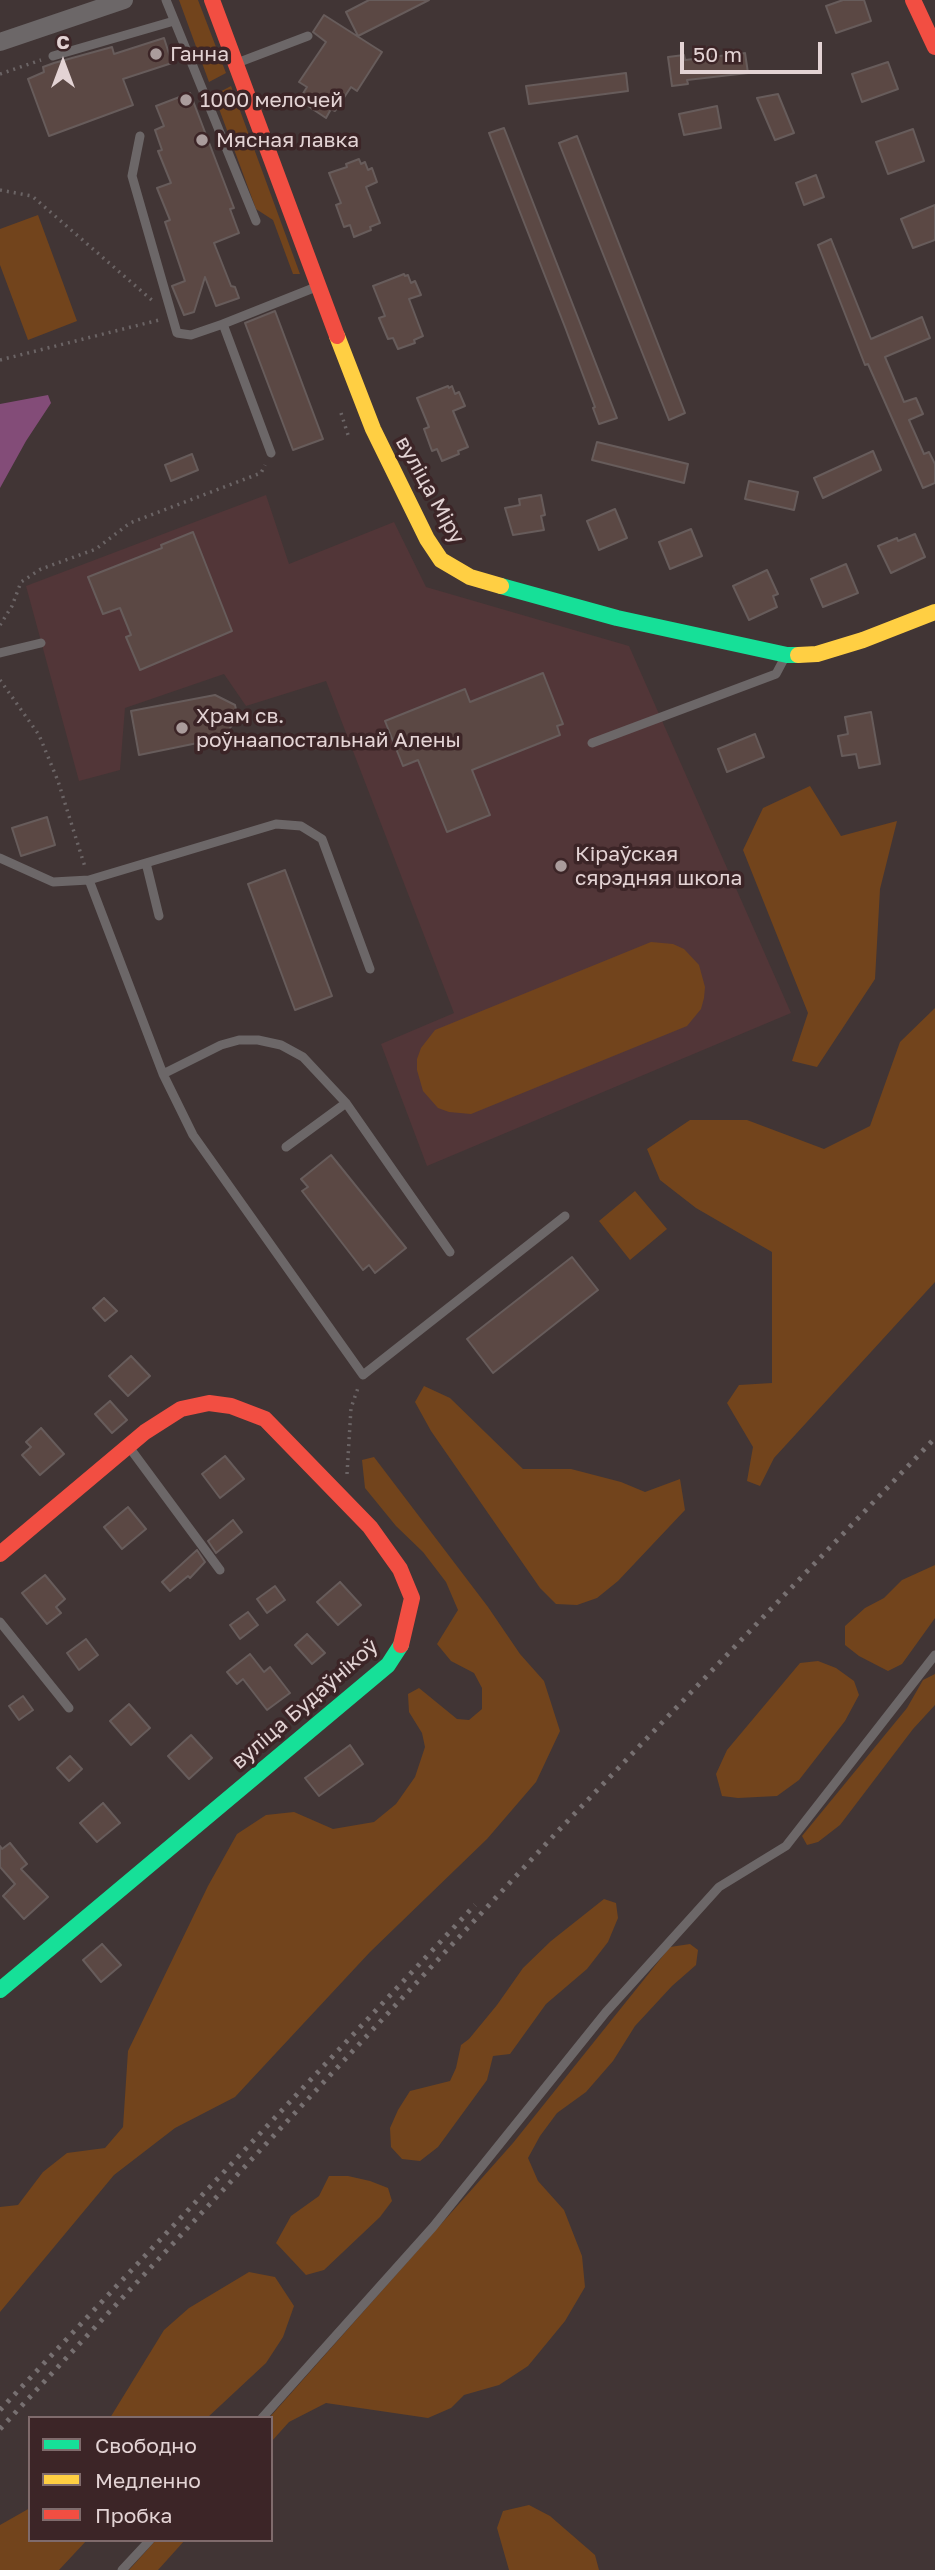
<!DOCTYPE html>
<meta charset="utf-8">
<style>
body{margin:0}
#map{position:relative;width:935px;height:2570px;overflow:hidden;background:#413535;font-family:"Golos Text",sans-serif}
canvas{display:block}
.legend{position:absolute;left:28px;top:2416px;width:245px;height:126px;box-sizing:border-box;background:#3c2527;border:2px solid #7f6b6c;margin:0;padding:9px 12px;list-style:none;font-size:21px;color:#e3d3d4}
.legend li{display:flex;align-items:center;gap:14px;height:35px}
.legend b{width:35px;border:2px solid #7f6b6c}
.north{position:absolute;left:28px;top:28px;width:70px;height:70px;-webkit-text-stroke:5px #3c2527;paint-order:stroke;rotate:0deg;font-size:19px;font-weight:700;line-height:28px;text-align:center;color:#e3d3d4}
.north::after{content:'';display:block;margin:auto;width:24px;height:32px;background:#e3d3d4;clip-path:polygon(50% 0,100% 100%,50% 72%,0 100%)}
.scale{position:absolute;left:680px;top:42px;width:142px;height:32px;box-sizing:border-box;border:4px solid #e3d3d4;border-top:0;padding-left:9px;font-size:21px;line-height:24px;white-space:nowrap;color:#e3d3d4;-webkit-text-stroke:5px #3c2527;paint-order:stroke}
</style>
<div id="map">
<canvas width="935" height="2570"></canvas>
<ul class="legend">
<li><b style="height:9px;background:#16e098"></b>Свободно</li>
<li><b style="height:9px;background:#ffcf43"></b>Медленно</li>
<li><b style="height:9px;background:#f24e42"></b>Пробка</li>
</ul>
<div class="north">С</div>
<div class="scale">50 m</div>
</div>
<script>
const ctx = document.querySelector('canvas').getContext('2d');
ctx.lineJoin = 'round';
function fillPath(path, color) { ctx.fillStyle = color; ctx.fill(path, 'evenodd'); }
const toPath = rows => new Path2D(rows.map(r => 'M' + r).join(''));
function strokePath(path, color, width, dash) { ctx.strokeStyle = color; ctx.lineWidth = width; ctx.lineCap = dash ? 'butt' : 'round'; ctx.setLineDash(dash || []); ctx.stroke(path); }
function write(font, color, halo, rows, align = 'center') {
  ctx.font = font + ' "Golos Text",sans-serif'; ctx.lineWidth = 7; ctx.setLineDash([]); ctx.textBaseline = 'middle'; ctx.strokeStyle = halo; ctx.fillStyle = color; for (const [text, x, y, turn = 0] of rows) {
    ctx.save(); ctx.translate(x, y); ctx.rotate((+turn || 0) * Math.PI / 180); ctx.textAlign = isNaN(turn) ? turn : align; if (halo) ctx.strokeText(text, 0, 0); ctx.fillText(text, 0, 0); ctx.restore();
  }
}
const built = toPath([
 [266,495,289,564,394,522,426,587,629,646,791,1013,427,1166,381,1044,454,1013,326,681,246,706,224,674,125,708,120,770,79,781,26,586]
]);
const green = toPath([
 [179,0,198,0,226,73,209,82],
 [231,86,300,274,293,274,273,220,256,209,214,95],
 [38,215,77,321,28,340,0,265,0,229],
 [810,786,841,836,897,821,880,889,875,979,817,1067,792,1061,808,1013,743,850,763,808],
 [651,942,673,944,684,949,699,965,705,987,704,998,701,1009,687,1026,471,1114,449,1112,438,1108,423,1091,417,1070,417,1059,421,1048,435,1030],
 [935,1008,935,1282,774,1458,760,1486,747,1481,753,1447,727,1403,739,1385,772,1383,772,1252,696,1208,660,1180,647,1149,690,1120,747,1120,824,1149,870,1126,900,1042],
 [635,1191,667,1229,630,1260,599,1221],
 [424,1386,450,1398,523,1469,571,1469,621,1482,645,1492,680,1479,685,1510,618,1581,597,1598,577,1605,556,1604,540,1588,431,1431,415,1402],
 [374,1457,488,1607,520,1654,544,1681,560,1731,536,1782,487,1839,370,1952,235,2097,175,2128,114,2175,0,2312,0,2207,18,2205,43,2172,67,2153,105,2148,123,2127,128,2051,208,1886,237,1834,266,1815,294,1812,333,1829,374,1822,396,1804,415,1777,425,1747,422,1733,409,1712,408,1694,419,1688,457,1719,469,1720,482,1709,482,1688,474,1673,451,1661,437,1644,458,1610,446,1582,423,1552,396,1526,365,1488,362,1460],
 [935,1565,935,1618,902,1664,888,1671,859,1656,845,1645,845,1626,865,1608,884,1598,902,1580],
 [818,1661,836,1668,854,1681,859,1695,845,1721,799,1780,777,1796,738,1798,722,1796,716,1774,727,1750,800,1663],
 [935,1674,935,1705,913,1729,840,1825,818,1842,807,1845,802,1836,907,1708,923,1680],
 [604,1899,616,1903,618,1918,608,1942,587,1969,546,2004,510,2054,493,2056,487,2080,438,2147,420,2161,402,2159,391,2147,390,2128,398,2110,410,2091,450,2081,456,2068,461,2045,469,2039,497,2005,523,1968,551,1941],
 [690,1944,698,1950,696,1965,672,1986,635,2026,613,2061,586,2092,557,2113,540,2136,528,2158,538,2181,564,2210,582,2256,585,2287,565,2321,528,2366,499,2385,464,2395,451,2408,428,2418,326,2403,289,2422,271,2442,271,2418,269,2418,513,2143,670,1947],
 [329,2176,348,2176,370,2181,388,2188,392,2201,380,2217,324,2270,306,2275,276,2243,291,2216,319,2196],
 [249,2272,275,2277,294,2306,283,2337,266,2363,207,2418,110,2418,164,2330,189,2308],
 [529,2505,550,2516,595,2555,599,2570,509,2570,497,2528,503,2511],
 [30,2508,30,2540,87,2540,59,2570,0,2570,0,2525],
 [156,2540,185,2540,158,2570,129,2570]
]);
const water = toPath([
 [48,395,51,403,26,441,0,488,0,404]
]);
const building = toPath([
 [369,0,429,0,358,36,346,12,369,0],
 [843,0,864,0,871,21,836,33,826,6,843,0],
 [324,15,382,52,357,91,351,87,335,111,331,109,326,118,299,100,307,87,299,82,326,42,313,32,324,15],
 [164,38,172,63,123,79,133,105,49,136,28,79,44,72,43,67,54,63,112,47,114,54,164,38],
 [745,53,748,73,687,80,688,84,672,86,668,57,684,55,685,60,745,53],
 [888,62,898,89,862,102,852,74,888,62],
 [626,73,628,91,529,104,526,86,626,73],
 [190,93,234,208,230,209,239,233,214,243,231,286,235,287,239,298,216,306,205,277,194,312,184,315,172,286,185,281,165,222,170,220,157,188,171,183,158,151,162,150,155,130,164,126,156,106,190,93],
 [778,94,794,133,775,140,757,98,778,94],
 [717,106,721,128,684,135,679,114,717,106],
 [504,128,617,418,599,424,593,408,595,407,565,327,489,133,504,128],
 [913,129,924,161,888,174,876,142,913,129],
 [577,136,685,413,669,420,559,143,577,136],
 [359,159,361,164,365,162,368,170,372,168,377,182,366,187,380,223,370,227,371,230,354,237,350,225,344,227,336,205,341,203,329,173,347,167,346,164,359,159],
 [816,175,824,197,804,205,796,183,816,175],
 [935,205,935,240,913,248,901,219,935,205],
 [831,239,871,339,922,317,930,338,885,357,904,402,916,398,923,414,909,420,924,454,929,452,935,464,935,483,923,488,868,364,865,365,818,245,831,239],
 [404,274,405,276,408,275,411,283,415,281,421,295,409,299,423,336,414,340,415,343,398,349,393,338,388,339,379,318,385,316,373,286,404,274],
 [275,311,323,439,293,450,245,323,275,311],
 [448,386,449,388,452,386,455,394,459,392,465,406,453,411,468,447,458,451,459,454,442,461,437,449,432,451,424,429,429,427,417,398,448,386],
 [597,442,688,464,684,483,592,460,597,442],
 [873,451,881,470,823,498,814,478,873,451],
 [192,454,198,470,171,481,165,465,192,454],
 [749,481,798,492,794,510,745,499,749,481],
 [541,495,545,515,541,516,544,530,513,535,505,508,520,505,519,499,541,495],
 [615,509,627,538,599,550,587,521,615,509],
 [691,529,702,556,670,569,659,542,691,529],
 [193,532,232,631,140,670,126,637,131,635,120,608,103,614,88,577,162,548,161,545,193,532],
 [915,534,925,557,891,573,878,546,897,538,898,541,915,534],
 [846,564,858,593,823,607,811,579,846,564],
 [767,570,778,594,773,596,777,607,749,620,733,586,767,570],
 [543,673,563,724,557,726,560,735,472,770,490,815,447,832,418,760,403,766,385,721,465,689,470,702,543,673],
 [215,695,235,705,238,718,222,738,139,755,131,711,215,695],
 [871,712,880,764,859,768,856,754,842,756,838,736,848,734,845,717,871,712],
 [755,734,764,757,727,772,718,749,755,734],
 [47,817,55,845,21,856,12,828,47,817],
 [285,870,332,996,295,1010,248,884,285,870],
 [331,1155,406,1248,375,1273,369,1265,363,1270,302,1191,308,1187,301,1179,331,1155],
 [572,1257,598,1290,493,1373,467,1339,572,1257],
 [104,1298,117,1311,105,1321,93,1308,104,1298],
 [131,1356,150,1376,128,1396,109,1376,131,1356],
 [110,1401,127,1420,112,1433,95,1414,110,1401],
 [41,1428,64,1454,40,1475,22,1455,31,1447,26,1442,41,1428],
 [225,1456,244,1479,220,1498,202,1474,225,1456],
 [128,1507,146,1529,122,1549,104,1527,128,1507],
 [233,1520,242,1532,216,1553,208,1541,233,1520],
 [197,1550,205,1562,190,1578,188,1576,170,1591,162,1582,197,1550],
 [45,1575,65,1599,56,1607,61,1613,47,1624,22,1593,45,1575],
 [340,1582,361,1605,338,1625,317,1602,340,1582],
 [275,1586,285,1600,267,1613,257,1599,275,1586],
 [248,1612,258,1625,240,1639,230,1625,248,1612],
 [307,1634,325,1653,312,1664,295,1645,307,1634],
 [86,1639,98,1655,79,1670,67,1653,86,1639],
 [250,1654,264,1672,270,1667,290,1693,267,1710,243,1679,237,1684,227,1672,250,1654],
 [23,1696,33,1710,19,1720,9,1706,23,1696],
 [129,1704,150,1728,131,1745,110,1721,129,1704],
 [191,1735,212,1758,189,1779,168,1756,191,1735],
 [350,1745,363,1764,319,1796,305,1778,350,1745],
 [70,1756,82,1769,69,1781,57,1768,70,1756],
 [103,1803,120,1823,97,1842,80,1823,103,1803],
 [10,1843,27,1864,21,1869,48,1897,24,1919,3,1896,15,1884,0,1867,0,1846,2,1849,10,1843],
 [102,1944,121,1965,101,1982,83,1960,102,1944]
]);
const path = toPath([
 [0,74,41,60],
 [0,190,32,196,154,302],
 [0,360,159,320],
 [341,413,349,438],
 [0,625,12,606,21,582,41,569,96,549,130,523,261,473,265,465],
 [0,680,39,735,58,781,85,867],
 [347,1474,351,1408,359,1385]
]);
const lane = toPath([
 [166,0,256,221],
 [53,56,174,21],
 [237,63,308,36],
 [140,136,132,176,177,333,191,335,223,324],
 [271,453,223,324,316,287],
 [0,653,41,643],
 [592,743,776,674,784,659],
 [0,858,53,882,89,880,276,824,301,826,322,839,370,969],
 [146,863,159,916],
 [89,880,163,1074,193,1135,363,1375,565,1216],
 [163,1074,221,1045,239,1040,258,1040,281,1045,303,1057,346,1103,450,1252],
 [286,1147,346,1103],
 [129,1447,220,1570],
 [0,1622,69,1708],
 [262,2418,433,2227,606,2012,719,1887,786,1846,935,1655],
 [122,2570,150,2540]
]);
const street = toPath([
 [0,42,124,0]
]);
const fast = toPath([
 [501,586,617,618,787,655,798,655],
 [0,1990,388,1665,401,1645]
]);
const slow = toPath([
 [337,336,373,429,427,539,441,560,470,577,501,586],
 [798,655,817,654,863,640,935,612]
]);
const jam = toPath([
 [212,0,337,336],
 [913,0,935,47],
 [0,1554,145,1432,181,1409,209,1403,231,1406,265,1419,370,1527,400,1569,412,1598,401,1645]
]);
const rail = toPath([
 [0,2410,475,1905],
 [0,2429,559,1830,935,1438]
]);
const markers = [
 [156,54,7,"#aa9c9c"],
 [186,100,7,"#aa9c9c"],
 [202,140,7,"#aa9c9c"],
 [182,728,7,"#aa9c9c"],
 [561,866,7,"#aa9c9c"]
];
const poiNames = [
 ["Ганна",170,54],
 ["1000 мелочей",200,100],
 ["Мясная лавка",216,140],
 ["Храм св.",196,716],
 ["роўнаапостальнай Алены",196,740],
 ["Кіраўская",575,854],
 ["сярэдняя школа",575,878]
];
const streetNames = [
 ["вуліца Міру",430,490,61],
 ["вуліца Будаўнікоў",305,1704,-41]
];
fillPath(built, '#523638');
fillPath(green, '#72441c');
fillPath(water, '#834c78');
fillPath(building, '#5b4844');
strokePath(building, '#675c5b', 2);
strokePath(path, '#6b6465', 3.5, [2, 5]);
strokePath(lane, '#6c6768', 9);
strokePath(street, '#6c6768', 18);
strokePath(fast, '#16e098', 16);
strokePath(slow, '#ffcf43', 16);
strokePath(jam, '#f24e42', 16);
strokePath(rail, '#777071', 5, [3.5, 7]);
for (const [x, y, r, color] of markers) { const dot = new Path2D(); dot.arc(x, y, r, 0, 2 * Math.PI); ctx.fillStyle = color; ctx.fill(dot); strokePath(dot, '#3c2527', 2.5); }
write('21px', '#e3d3d4', '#3c2527', poiNames, 'left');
write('21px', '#e3d3d4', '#3c2527', streetNames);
</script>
